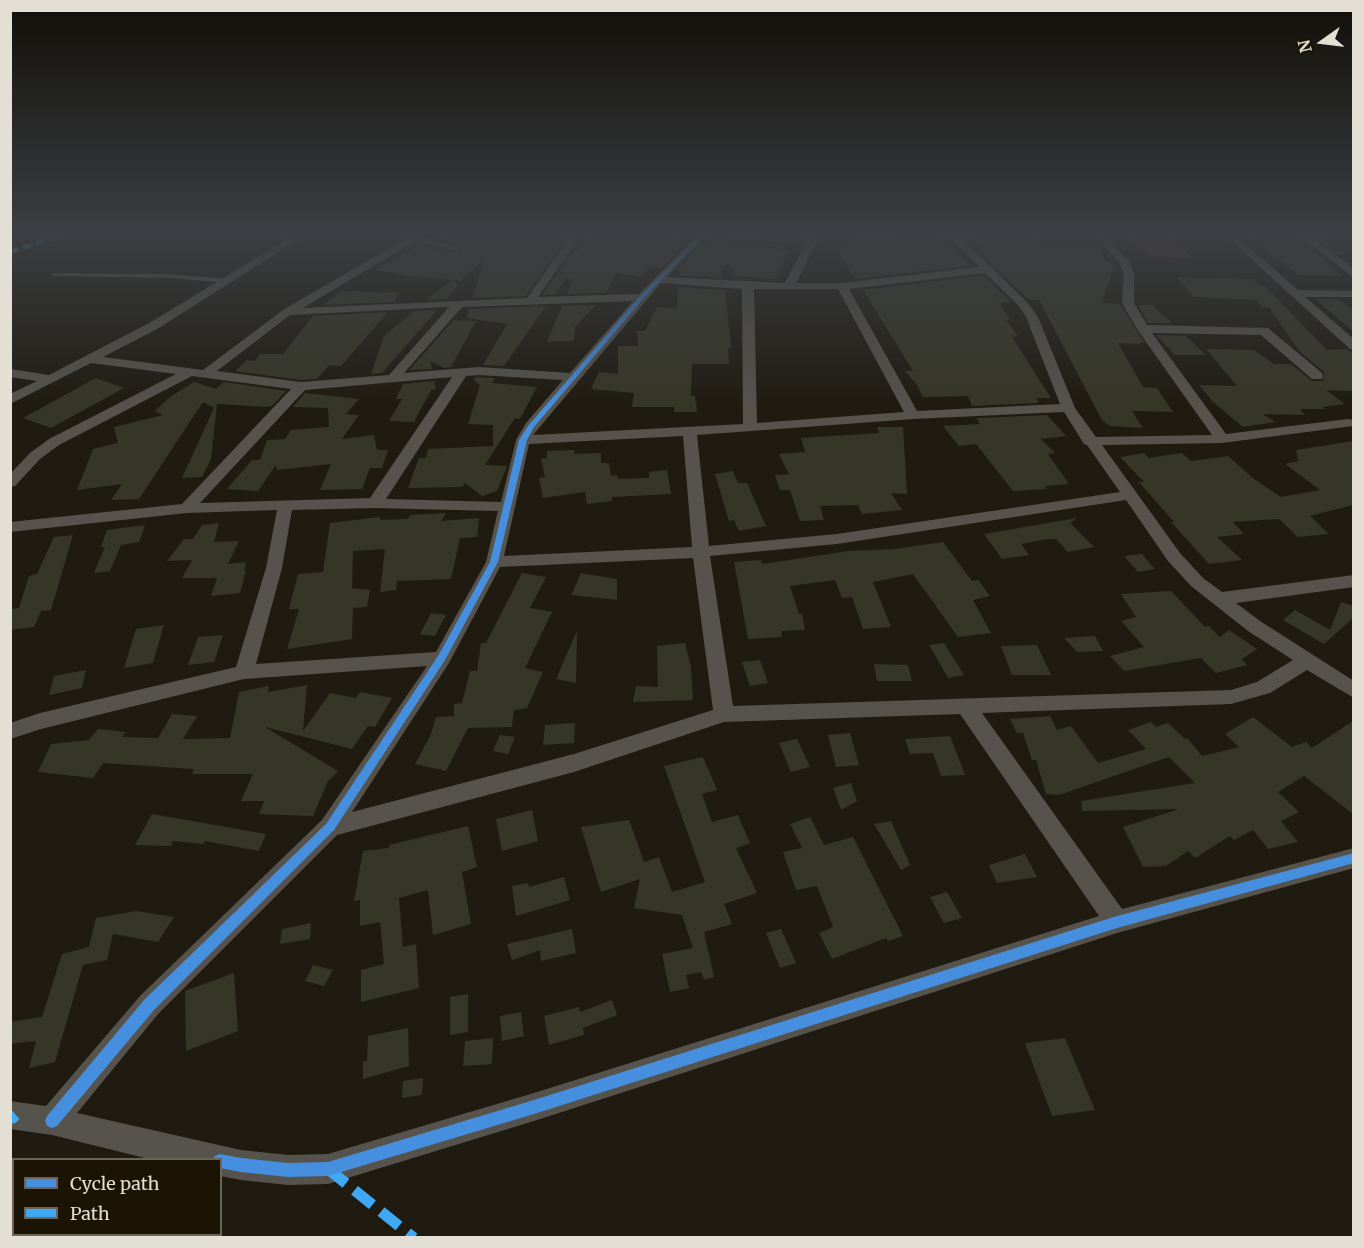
<!DOCTYPE html>
<style>
body{margin:0}
#map{position:relative;width:1364px;height:1248px;overflow:hidden;background:#1f1b11;font-family:Merriweather,serif}
canvas{display:block}
.frame{position:absolute;inset:0;border:12px solid #e4dfd4;pointer-events:none}
.legend{position:absolute;left:12px;top:1158px;width:210px;height:78px;box-sizing:border-box;background:#1b1404;border:2px solid #6b6557;margin:0;padding:8px 10px;list-style:none;font-size:18px;color:#e4dfd4}
.legend li{display:flex;align-items:center;gap:12px;height:30px}
.legend b{width:30px;border:2px solid #6b6557}
.north{position:absolute;left:1292px;top:12px;width:60px;height:60px;-webkit-text-stroke:4px #1b1404;paint-order:stroke;rotate:256deg;font-size:16px;font-weight:700;line-height:24px;text-align:center;color:#e4dfd4}
.north::after{content:'';display:block;margin:auto;width:21px;height:27px;background:#e4dfd4;clip-path:polygon(50% 0,100% 100%,50% 72%,0 100%)}
</style>
<div id="map">
<canvas width="1364" height="1248"></canvas>
<div class="frame"></div>
<ul class="legend">
<li><b style="height:8px;background:#468fdf"></b>Cycle path</li>
<li><b style="height:8px;background:#3fa9f5"></b>Path</li>
</ul>
<div class="north">N</div>
</div>
<script>
const ctx = document.querySelector('canvas').getContext('2d');
ctx.lineJoin = 'round';
function fillPath(path, color) { ctx.fillStyle = color; ctx.fill(path, 'evenodd'); }
const toPath = rows => new Path2D(rows.map(r => 'M' + r).join(''));
function strokePath(path, color, width, dash) { ctx.strokeStyle = color; ctx.lineWidth = width; ctx.lineCap = dash ? 'butt' : 'round'; ctx.setLineDash(dash || []); ctx.stroke(path); }
const green = toPath([
 [721,235,805,235,801,244],
 [1132,236,1172,237,1191,257,1149,256]
]);
const building = toPath([
 [445,235,564,235,560,247,526,296,473,298,484,260,460,281,454,280,458,285,446,299,427,300,452,280,408,276,375,270,418,245,455,253,462,250,462,246,445,241],
 [594,235,682,235,676,243,686,243,661,269,650,267,640,277,616,273,606,293,567,294,572,280,567,277,555,294,542,295,567,259],
 [937,235,972,266,855,279,833,245,857,244,855,239],
 [970,235,1028,235,1035,237,1045,247,1053,249,1099,247,1103,258,1114,266,1102,303,1120,304,1145,344,1141,342,1139,344,1118,343,1143,387,1157,388,1173,412,1132,411,1143,428,1110,426,1102,420,1039,300,1029,300,988,261],
 [1257,235,1296,235,1342,276,1298,275,1250,237,1260,237],
 [1312,235,1321,235,1346,254,1337,254],
 [702,243,748,245,789,251,775,279,735,276,731,264,721,266,723,278,679,275,680,272,676,271],
 [983,275,1011,302,999,303,1010,320,1006,320,1018,336,1012,337,1051,398,1036,398,1039,402,1036,403,972,406,968,396,923,397,917,385,905,371,913,371,863,290],
 [1176,277,1253,279,1258,284,1266,287,1327,350,1346,349,1353,352,1353,391,1326,390,1345,404,1323,407,1325,409,1300,409,1305,415,1263,414,1275,422,1243,427,1213,402,1199,385,1237,386,1206,349,1254,350,1274,364,1291,364,1312,381,1323,381,1324,372,1299,351,1269,307,1262,307,1256,300,1194,297],
 [678,287,725,290,727,307,731,348,728,348,729,364,692,364,691,396,695,396,697,412,674,412,674,407,632,407,634,393,591,389,599,372,618,374,618,346,638,346,637,331,645,331,657,307,677,308],
 [341,291,399,293,394,302,323,305],
 [1315,299,1339,299,1353,310,1353,331],
 [596,305,575,327,574,341,547,342,562,306],
 [1138,305,1152,305,1172,323,1148,323],
 [546,306,504,366,483,365,507,324,467,318,469,309],
 [437,310,382,373,371,374,384,336,414,311],
 [388,312,341,366,329,365,317,379,301,380,235,371,247,360,255,361,260,354,283,354,313,316],
 [454,320,476,321,451,367,444,368,430,361,432,369,409,370],
 [1156,335,1186,336,1206,355,1175,355],
 [476,377,495,378,492,383,537,387,520,419,515,418,485,465,507,466,497,491,482,496,465,483,462,487,408,488,419,458,426,458,428,449,493,446,493,425,468,424,480,385,474,381],
 [96,378,124,388,51,428,23,418],
 [434,381,436,389,431,390,414,422,389,421,402,399,396,399,403,384],
 [194,382,216,389,224,382,286,391,272,406,266,407,217,404,211,459,202,477,182,478,214,408,203,402,139,499,111,500,122,484,77,490,93,449,118,443,114,427,163,415,155,411,170,397],
 [305,393,359,399,346,414,359,415,342,439,374,435,377,450,388,450,382,468,370,468,362,489,320,490,331,464,277,470,276,465,258,491,227,489,252,460,260,460,267,440,285,439,291,430,329,427,328,408,293,407],
 [1047,415,1066,436,1041,439,1055,453,1048,454,1069,484,1045,486,1047,489,1013,491,976,444,959,446,943,426,980,424,977,418],
 [877,427,903,427,907,494,891,493,902,510,862,514,858,505,820,506,824,520,800,521,790,490,780,490,775,475,789,474,779,454,805,452,801,438,879,433],
 [1353,441,1353,505,1310,516,1329,534,1298,537,1279,519,1233,522,1244,534,1217,537,1242,560,1209,564,1171,522,1174,522,1139,482,1144,482,1120,457,1144,453,1149,458,1182,453,1191,461,1228,456,1254,479,1281,497,1320,490,1285,464,1298,461,1296,450],
 [575,450,574,454,601,453,601,463,609,463,611,476,617,475,618,479,649,478,649,472,667,470,671,494,612,497,612,501,587,504,585,492,543,498,539,478,545,477,541,459,547,458,547,451],
 [733,471,738,483,747,483,766,526,739,531,734,520,729,521,715,474],
 [446,513,441,521,479,518,477,537,460,538,451,579,397,581,396,590,380,592,385,549,353,551,352,588,370,590,367,607,353,608,352,639,287,649,299,609,289,609,298,574,323,572,330,523,380,517,380,520,408,519,410,515],
 [1077,518,1070,523,1094,547,1068,552,1056,539,1048,539,1021,544,1029,555,1002,559,984,534],
 [219,523,214,542,239,541,228,564,246,562,244,571,246,571,240,593,211,596,217,578,182,578,192,560,167,561,184,539,193,539,202,525],
 [145,525,139,542,121,545,110,571,94,573,105,547,101,547,107,530],
 [73,535,51,610,41,611,34,627,10,630,10,609,19,608,29,576,37,574,54,537],
 [943,542,972,581,978,580,990,596,973,600,991,633,958,637,913,574,873,582,891,627,863,629,852,597,842,598,835,580,790,586,799,614,802,614,805,630,781,631,782,637,748,639,734,562,761,560,762,564,849,551,895,549],
 [1142,554,1155,569,1138,572,1124,556],
 [522,573,546,577,530,608,552,612,525,668,543,672,527,708,514,710,512,727,468,728,446,771,415,764,431,734,436,717,454,716,454,704,462,703,470,671,477,671,481,643,486,643],
 [581,573,617,579,617,600,571,595],
 [1171,591,1205,627,1209,626,1220,637,1229,630,1257,649,1242,659,1247,665,1216,673,1201,658,1124,671,1110,656,1144,647,1121,621,1136,617,1121,594],
 [1341,602,1353,606,1353,618,1324,644,1283,620,1295,610,1330,630],
 [431,613,446,615,435,636,420,634],
 [164,625,153,663,124,668,136,629],
 [577,631,576,683,556,679],
 [223,635,214,662,188,665,198,637],
 [1095,636,1103,651,1077,652,1064,638],
 [685,643,691,667,693,700,633,702,636,686,658,687,657,646],
 [944,643,964,675,948,678,929,645],
 [1037,645,1051,675,1012,675,1001,646],
 [760,660,768,683,750,686,742,662],
 [874,664,908,665,912,681,877,681],
 [86,670,82,688,49,695,54,676],
 [307,685,303,731,330,693,356,698,360,692,392,698,375,727,368,726,352,749,265,727,338,771,328,781,313,816,259,814,264,801,241,801,253,774,192,774,194,769,103,763,93,778,38,772,51,744,89,740,98,729,126,732,122,737,158,738,172,714,197,716,183,739,230,738,239,692,269,686,268,692],
 [1050,716,1057,730,1071,726,1098,763,1146,749,1128,730,1151,722,1156,727,1168,723,1185,739,1187,738,1202,756,1239,747,1225,734,1253,717,1292,747,1306,742,1312,748,1353,721,1353,814,1304,776,1278,792,1299,812,1281,821,1298,842,1268,849,1253,830,1234,840,1230,836,1195,858,1188,851,1166,866,1143,867,1123,827,1179,809,1082,811,1081,801,1195,783,1169,757,1059,795,1046,794,1036,760,1032,760,1023,733,1017,733,1010,719],
 [575,723,574,743,543,745,545,725],
 [850,733,859,765,836,767,828,735],
 [500,735,515,737,508,754,493,751],
 [950,736,965,775,941,776,933,753,910,754,905,739],
 [797,739,810,767,791,772,779,743],
 [703,757,717,790,702,794,712,822,738,815,750,843,736,848,757,893,724,904,732,924,704,932,714,977,704,980,701,972,686,975,689,988,670,992,662,954,693,948,682,915,634,908,640,879,601,892,581,827,629,820,644,862,659,857,672,892,705,882,664,766],
 [851,783,857,801,841,810,833,788],
 [532,810,538,841,502,851,496,819],
 [152,814,266,834,259,851,205,841,203,844,173,841,171,846,135,845],
 [810,817,824,845,853,837,903,936,888,941,886,938,832,959,819,933,833,927,817,886,796,890,783,852,802,848,790,824],
 [891,821,910,865,901,870,874,824],
 [468,826,477,867,462,872,471,924,433,935,428,890,399,898,403,947,416,944,419,988,361,1002,361,970,384,964,380,922,360,926,360,900,354,901,363,851,389,848,389,845],
 [1025,854,1037,877,997,883,989,865],
 [564,877,570,900,516,916,512,886,528,883,529,887],
 [947,892,962,918,944,923,930,897],
 [136,911,174,917,158,942,113,934,107,960,83,965,55,1062,29,1068,36,1041,10,1044,10,1022,42,1017,62,954,89,947,96,918],
 [311,923,310,939,280,944,282,929],
 [572,929,576,953,541,961,540,950,512,960,507,944],
 [781,929,796,963,780,968,766,933],
 [313,965,333,970,324,986,305,981],
 [234,973,238,1031,186,1051,185,991],
 [468,994,468,1032,450,1035,450,997],
 [612,1000,617,1015,583,1028,584,1035,549,1045,544,1016,579,1007,580,1012],
 [521,1012,524,1036,502,1041,500,1016],
 [408,1028,409,1066,363,1079,363,1062,367,1061,368,1036],
 [493,1038,492,1064,463,1066,465,1041],
 [1065,1038,1095,1110,1052,1116,1025,1043],
 [423,1078,422,1095,402,1098,403,1081]
]);
const lane = toPath([
 [54,273,169,274,228,279,231,281,228,283,169,278,52,276,52,274,54,273]
]);
const street = toPath([
 [294,235,305,235,159,328,103,357,203,370,283,310,412,235,424,235,423,237,461,248,456,251,415,241,303,308,527,298,571,235,581,235,538,297,639,294,697,235,707,235,667,277,785,283,810,235,820,235,796,283,842,283,979,267,948,235,958,235,1027,302,1038,317,1075,408,1096,437,1212,435,1137,329,1122,303,1124,274,1119,262,1094,235,1104,235,1129,261,1134,274,1134,303,1147,325,1268,328,1322,373,1323,376,1322,379,1312,379,1261,335,1152,333,1226,434,1348,419,1353,420,1353,426,1222,443,1102,445,1180,553,1203,578,1222,592,1354,575,1354,587,1236,603,1260,621,1354,681,1354,698,1307,670,1270,693,1231,704,982,713,1122,909,1354,848,1354,868,1117,933,534,1121,328,1184,288,1185,241,1180,220,1176,220,1160,153,1160,52,1135,10,1129,10,1101,46,1106,140,996,322,820,427,666,244,679,41,729,10,739,10,723,40,713,236,667,266,568,277,510,187,513,10,532,10,522,182,504,291,389,192,376,59,445,40,459,15,486,10,487,10,474,30,453,49,439,176,374,91,363,10,404,10,394,37,381,10,377,10,369,49,375,151,322,294,235],
 [985,273,1019,306,1026,317,1060,404,917,411,849,289,985,273],
 [661,283,742,289,743,424,533,435,661,283],
 [754,289,838,289,904,412,757,423,754,289],
 [633,301,570,373,479,367,404,373,462,307,633,301],
 [449,307,389,375,301,382,217,371,290,315,449,307],
 [479,375,563,380,526,423,516,440,501,502,386,499,466,376,479,375],
 [452,377,370,498,200,503,305,390,452,377],
 [1064,412,1084,444,1087,445,1120,492,837,534,709,546,697,435,913,419,1064,412],
 [683,436,692,547,504,556,529,444,683,436],
 [1126,500,1168,561,1191,586,1248,631,1293,660,1257,682,1231,690,733,706,710,556,837,544,1126,500],
 [375,508,498,511,486,562,436,652,256,664,282,568,292,510,375,508],
 [693,558,713,710,574,754,352,812,449,663,500,567,693,558],
 [960,714,1099,916,534,1093,328,1154,288,1155,241,1150,77,1113,158,1014,337,835,574,772,724,722,960,714],
 [1225,235,1235,235,1298,290,1354,291,1354,297,1305,297,1354,339,1354,350,1350,349,1225,235],
 [1298,235,1309,235,1354,269,1354,278,1298,235]
]);
const quietFar1 = toPath([
 [10,252,61,235]
]);
const quiet = toPath([
 [10,1120,16,1115],
 [328,1169,414,1238]
]);
const cycleway = toPath([
 [700,235,704,235,644,298,534,427,527,440,498,562,445,660,334,830,154,1010,57,1126,52,1128,47,1126,45,1121,47,1116,144,1000,326,824,438,656,490,562,519,440,528,426,640,296,700,235],
 [1354,853,1354,863,1117,928,534,1114,328,1176,288,1177,241,1172,220,1168,220,1160,213,1160,215,1156,220,1154,241,1158,288,1163,328,1162,534,1100,1117,916,1354,853]
]);
fillPath(green, '#5b3128');
fillPath(building, '#363626');
fillPath(lane, '#56534c');
fillPath(street, '#56534c');
strokePath(quietFar1, '#3fa9f5', 4.5, [9, 4.5]);
strokePath(quiet, '#3fa9f5', 11, [23, 11]);
fillPath(cycleway, '#468fdf');
const sky = ctx.createLinearGradient(0, 0, 0, 409);
sky.addColorStop(0, '#110f09');
sky.addColorStop(0.57, '#3c3f43');
sky.addColorStop(1, '#3c3f4300');
ctx.fillStyle = sky;
ctx.fillRect(0, 0, 1364, 409);
</script>
